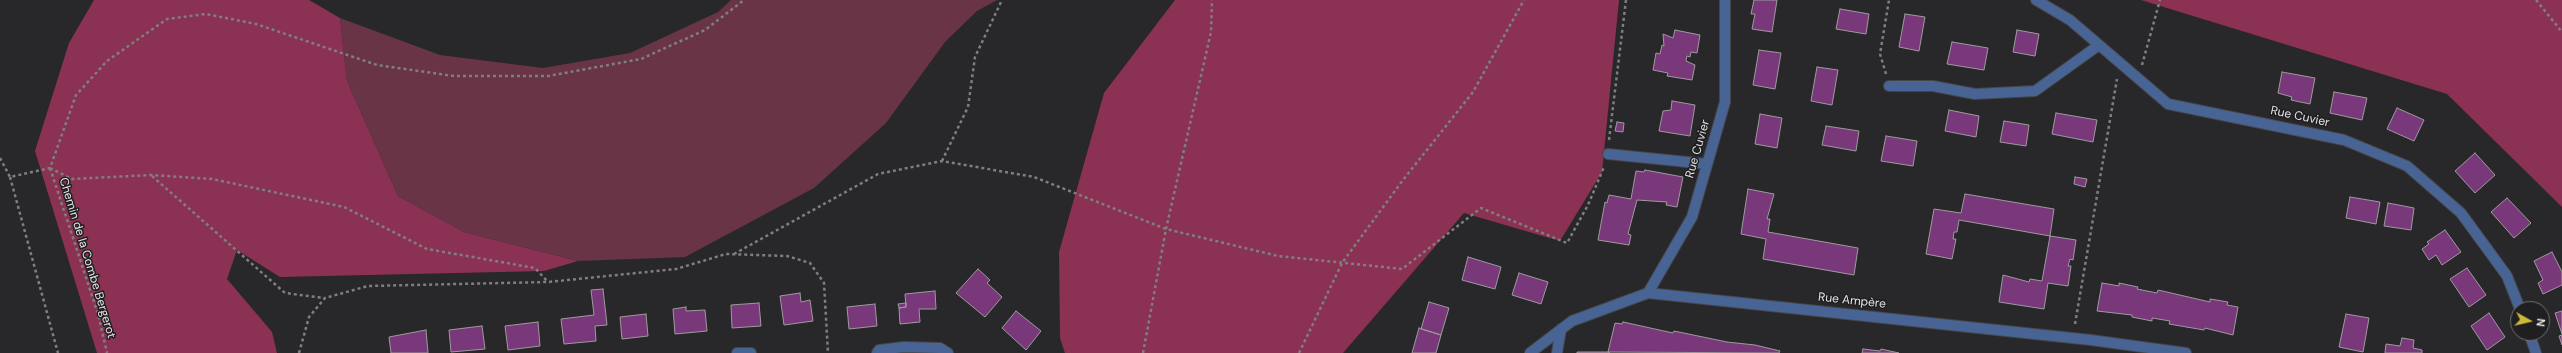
<!DOCTYPE html>
<meta charset="utf-8">
<style>
body{margin:0}
#map{position:relative;width:2562px;height:353px;overflow:hidden;background:#28282b;font-family:"DM Sans",sans-serif}
canvas{display:block}
.north{position:absolute;left:2510px;top:301px;width:40px;height:40px;box-sizing:border-box;background:#1f1e21;border:1px solid #6e6d70;border-radius:50%;rotate:98deg;font-size:11px;font-weight:700;line-height:16px;text-align:center;color:#e4e4e6}
.north::after{content:'';display:block;margin:auto;width:14px;height:18px;background:#cdb938;clip-path:polygon(50% 0,100% 100%,50% 72%,0 100%)}
</style>
<div id="map">
<canvas width="2562" height="353"></canvas>
<div class="north">N</div>
</div>
<script>
const ctx = document.querySelector('canvas').getContext('2d');
ctx.lineJoin = 'round';
function fillPath(path, color) { ctx.fillStyle = color; ctx.fill(path, 'evenodd'); }
const toPath = rows => new Path2D(rows.map(r => 'M' + r).join(''));
function strokePath(path, color, width, dash) { ctx.strokeStyle = color; ctx.lineWidth = width; ctx.lineCap = dash ? 'butt' : 'round'; ctx.setLineDash(dash || []); ctx.stroke(path); }
function write(font, color, halo, rows, align = 'center') {
  ctx.font = font + ' "DM Sans",sans-serif'; ctx.lineWidth = 3; ctx.setLineDash([]); ctx.textBaseline = 'middle'; ctx.strokeStyle = halo; ctx.fillStyle = color; for (const [text, x, y, turn = 0] of rows) {
    ctx.save(); ctx.translate(x, y); ctx.rotate((+turn || 0) * Math.PI / 180); ctx.textAlign = isNaN(turn) ? turn : align; if (halo) ctx.strokeText(text, 0, 0); ctx.fillText(text, 0, 0); ctx.restore();
  }
}
const green = toPath([
 [731,0,997,0,977,11,945,42,886,123,814,188,685,257,578,261,464,232,398,196,347,81,340,18,440,55,543,68,630,53,718,12]
]);
const forest = toPath([
 [94,0,309,0,340,18,347,81,398,196,464,232,578,261,544,271,280,277,237,250,227,279,272,332,277,353,97,353,35,151,69,43],
 [1175,0,1619,0,1602,172,1560,241,1464,213,1343,353,1065,353,1060,338,1059,252,1104,93],
 [2141,0,2562,0,2562,207,2447,94]
]);
const building = toPath([
 [1754,0,1777,0,1772,32,1752,29,1755,14,1751,14,1754,0],
 [1840,9,1869,14,1866,34,1836,29,1840,9],
 [1905,14,1925,17,1919,51,1899,47,1905,14],
 [1675,30,1700,35,1697,53,1691,52,1690,57,1687,56,1686,61,1695,65,1692,80,1667,76,1668,73,1653,70,1656,53,1660,54,1662,45,1664,46,1663,34,1673,38,1675,30],
 [2017,30,2039,34,2035,56,2013,52,2017,30],
 [1952,42,1988,48,1984,70,1947,64,1952,42],
 [1759,50,1781,53,1775,89,1753,85,1759,50],
 [1817,67,1838,70,1832,105,1811,101,1817,67],
 [2282,72,2315,78,2310,104,2291,100,2292,97,2278,93,2282,72],
 [2334,92,2367,98,2362,120,2330,113,2334,92],
 [1672,101,1695,105,1690,136,1659,131,1663,111,1671,110,1672,101],
 [2397,108,2424,120,2414,141,2387,129,2397,108],
 [1949,110,1979,116,1976,137,1945,131,1949,110],
 [2056,113,2097,120,2093,142,2052,134,2056,113],
 [1760,114,1782,118,1777,148,1755,144,1760,114],
 [2004,121,2029,125,2026,146,2000,142,2004,121],
 [1617,122,1624,123,1623,132,1615,131,1617,122],
 [1826,126,1859,131,1856,151,1822,145,1826,126],
 [1886,136,1917,141,1913,166,1881,161,1886,136],
 [2475,153,2495,175,2475,193,2455,171,2475,153],
 [1645,170,1683,177,1677,207,1666,205,1667,202,1637,200,1628,234,1631,235,1629,245,1598,240,1605,202,1607,203,1609,195,1631,199,1636,171,1644,172,1645,170],
 [2075,177,2087,179,2085,187,2074,184,2075,177],
 [1748,189,1774,194,1767,219,1770,219,1768,232,1858,248,1854,275,1763,259,1766,239,1741,234,1748,189],
 [1965,194,2054,209,2050,236,1959,220,1957,232,1954,232,1953,239,1956,239,1952,259,1926,254,1934,209,1961,213,1965,194],
 [2350,197,2380,202,2376,224,2346,218,2350,197],
 [2507,198,2531,223,2514,238,2491,212,2507,198],
 [2388,203,2414,208,2411,230,2384,226,2388,203],
 [2445,230,2461,252,2442,265,2436,255,2429,260,2422,249,2429,244,2427,242,2445,230],
 [2050,236,2076,240,2073,260,2070,259,2068,266,2071,266,2068,286,2048,283,2044,309,1999,302,2003,275,2029,282,2030,279,2042,281,2050,236],
 [2552,252,2562,272,2562,285,2543,294,2538,283,2543,280,2534,261,2552,252],
 [1468,257,1501,267,1495,289,1462,280,1468,257],
 [2467,268,2486,295,2469,307,2450,279,2467,268],
 [978,269,990,280,987,283,1002,297,985,317,956,293,978,269],
 [1519,273,1548,282,1541,304,1512,295,1519,273],
 [2102,283,2119,286,2119,283,2138,287,2137,289,2157,293,2158,290,2210,302,2210,299,2228,302,2227,305,2238,307,2233,335,2205,328,2204,330,2169,324,2170,321,2152,318,2152,321,2132,317,2132,315,2097,311,2102,283],
 [603,289,607,325,595,326,596,341,564,344,561,319,594,315,591,290,603,289],
 [935,291,936,309,919,309,920,322,900,324,899,308,906,307,905,294,935,291],
 [800,293,801,302,810,300,813,321,784,325,780,296,800,293],
 [1429,302,1449,308,1441,335,1421,329,1429,302],
 [759,303,761,326,732,328,731,305,759,303],
 [906,303,906,307,899,308,898,304,906,303],
 [875,304,877,326,849,329,847,307,875,304],
 [686,307,686,311,705,310,707,331,675,334,673,309,686,307],
 [1016,311,1041,331,1026,350,1002,328,1016,311],
 [2562,311,2562,334,2555,313,2562,311],
 [2489,313,2505,337,2487,350,2471,326,2489,313],
 [646,314,648,336,622,339,620,317,646,314],
 [2346,314,2369,318,2363,352,2339,347,2346,314],
 [538,322,540,346,508,350,505,326,538,322],
 [1623,322,1673,333,1674,331,1727,342,1755,345,1780,351,1779,353,1608,352,1615,323,1622,324,1623,322],
 [482,326,485,349,451,352,449,330,482,326],
 [1419,328,1441,335,1436,353,1412,353,1419,328],
 [426,330,428,353,391,353,389,337,426,330],
 [2562,335,2562,345,2559,336,2562,335],
 [2402,338,2414,340,2413,348,2422,350,2422,353,2385,353,2386,344,2400,346,2402,338],
 [1863,349,1880,351,1881,349,1899,353,1862,353,1863,349],
 [1608,352,1610,353,1577,353,1577,352,1608,352]
]);
const path = toPath([
 [2536,0,2562,32],
 [2142,65,2160,0],
 [1886,74,1880,54,1889,0],
 [1609,140,1626,0],
 [0,158,10,177,50,168,76,95,107,61,167,19,206,14,256,24,377,65,454,76,548,76,641,59,705,30,744,0],
 [942,161,968,107,975,57,1002,0],
 [50,168,72,179,151,175,212,179,344,207,427,249,535,268,548,282],
 [50,168,98,314,107,353],
 [152,176,285,293,324,298],
 [10,177,58,353],
 [734,254,878,174,942,161,1034,177,1166,229,1278,256,1402,269,1481,208,1567,243,1588,205,1604,167],
 [2075,324,2117,79],
 [299,353,309,317,325,298,368,286,548,282,676,269,726,254,787,256,810,263,824,283,828,353],
 [1143,353,1166,229,1211,32,1212,0],
 [1299,353,1342,263,1403,180,1473,92,1524,0]
]);
const minor = toPath([
 [2036,0,2070,20,2168,104,2344,140,2407,166,2461,213,2507,276,2520,309],
 [1889,86,1933,86,1975,94,2035,91,2099,45],
 [1608,154,1707,164],
 [1648,293,1692,217,1725,102,1725,0],
 [2529,333,2536,353],
 [737,353,751,353],
 [877,353,879,350,904,347,940,348,948,353],
 [1530,353,1572,321,1648,293,2091,340,2186,353],
 [1557,353,1561,329]
]);
const streetNames = [
 ["Rue Cuvier",2300,117,12],
 ["Rue Cuvier",1698,149,-74],
 ["Chemin de la Combe Bergerot",87,258,73],
 ["Rue Ampère",1852,301,6]
];
fillPath(green, '#693446');
fillPath(forest, '#8b3153');
fillPath(building, '#79387a');
strokePath(building, '#9d9b9d', 1);
strokePath(minor, '#464649', 12);
strokePath(path, '#7f7f81', 2.5, [3, 3]);
strokePath(minor, '#476494', 10);
write('12px', '#e4e4e6', '#1f1e21', streetNames);
</script>
